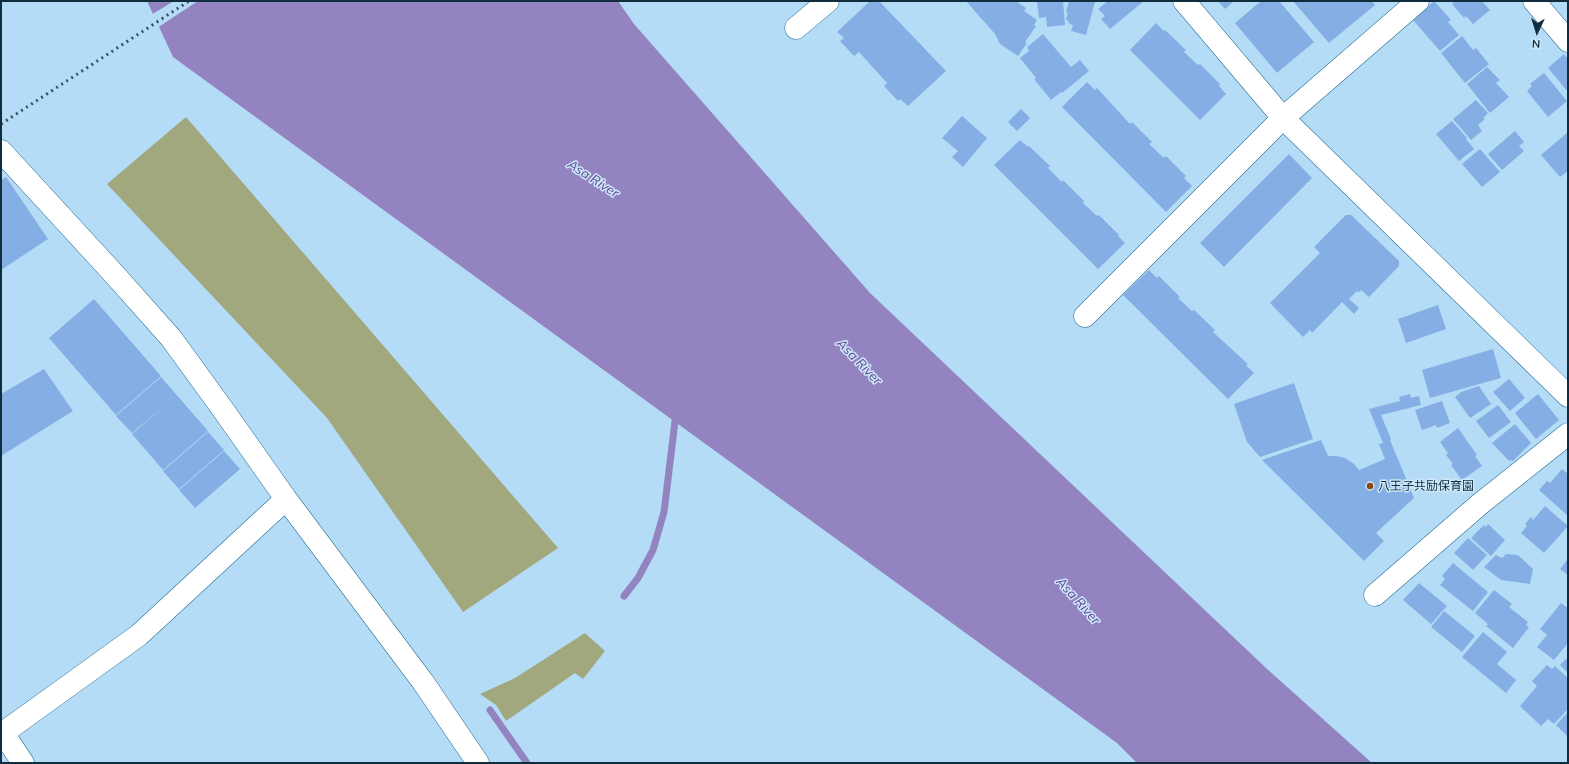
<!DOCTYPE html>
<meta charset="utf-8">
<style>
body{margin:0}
#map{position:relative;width:1569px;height:764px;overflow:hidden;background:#b4dcf6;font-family:Mulish,sans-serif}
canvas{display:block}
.frame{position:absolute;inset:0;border:2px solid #102d3d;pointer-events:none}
.north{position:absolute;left:1517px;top:12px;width:40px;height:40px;-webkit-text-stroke:3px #cde7f8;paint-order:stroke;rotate:184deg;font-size:11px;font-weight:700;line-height:16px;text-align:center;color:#102d3d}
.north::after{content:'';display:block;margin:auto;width:14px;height:18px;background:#102d3d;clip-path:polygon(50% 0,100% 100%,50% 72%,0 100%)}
</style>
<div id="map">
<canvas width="1569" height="764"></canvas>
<div class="frame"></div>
<div class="north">N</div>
</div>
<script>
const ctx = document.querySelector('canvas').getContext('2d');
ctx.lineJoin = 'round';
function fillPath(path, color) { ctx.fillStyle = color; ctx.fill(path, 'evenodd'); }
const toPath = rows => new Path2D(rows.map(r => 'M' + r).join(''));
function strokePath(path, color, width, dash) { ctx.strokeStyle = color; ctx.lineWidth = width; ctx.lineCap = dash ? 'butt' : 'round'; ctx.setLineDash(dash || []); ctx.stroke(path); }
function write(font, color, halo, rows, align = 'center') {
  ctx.font = font + ' Mulish,"Noto Sans JP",sans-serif'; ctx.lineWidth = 3; ctx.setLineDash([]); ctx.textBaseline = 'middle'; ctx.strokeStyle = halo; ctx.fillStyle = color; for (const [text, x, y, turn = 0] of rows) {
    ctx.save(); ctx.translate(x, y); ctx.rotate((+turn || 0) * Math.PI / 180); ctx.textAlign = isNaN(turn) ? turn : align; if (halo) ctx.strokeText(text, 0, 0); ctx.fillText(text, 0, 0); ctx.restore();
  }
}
const green = toPath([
 [186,117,558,548,463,612,327,418,107,184],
 [585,633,605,651,583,679,575,673,506,721,496,705,480,694,515,678]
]);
const water = toPath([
 [147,1,618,1,634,24,870,293,1266,668,1372,763,1137,763,1117,743,173,57]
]);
const pier = toPath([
 [174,1,198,1,157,28,151,15]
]);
const stream = toPath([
 [624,596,638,578,653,550,664,512,676,413],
 [490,710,527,763]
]);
const building = toPath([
 [870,1,879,1,946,71,908,106,900,99,898,101,884,86,887,83,859,52,854,56,840,41,844,38,837,32],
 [966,1,1016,1,1026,8,1024,11,1037,20,1034,25,1036,26,1025,42,1027,43,1018,56,1000,44,995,34],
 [1037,1,1063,1,1065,25,1047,27,1046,17,1039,18],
 [1069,1,1095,2,1086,35,1071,31,1073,25,1068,23,1069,21,1066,20,1068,13,1066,12],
 [1108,1,1144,1,1110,29,1101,19,1105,16,1098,9],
 [1218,1,1234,1,1225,9],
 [1261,1,1279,1,1314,42,1277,73,1235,23],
 [1293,1,1372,1,1375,5,1329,43],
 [1434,1,1451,20,1448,22,1459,35,1440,51,1413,20],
 [1452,1,1482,1,1490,10,1473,24,1466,16,1464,18,1452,4,1454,3],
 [1156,23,1164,31,1165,30,1186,50,1184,52,1198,65,1200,64,1220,84,1219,86,1226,94,1200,120,1130,50],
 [1043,34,1071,67,1080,60,1089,71,1062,93,1061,92,1051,100,1034,79,1036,78,1020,58,1029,51,1027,47],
 [1462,36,1473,50,1476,48,1489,64,1465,83,1441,53],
 [1564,54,1568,59,1568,92,1548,68],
 [1487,67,1500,80,1496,83,1509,97,1490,113,1467,84],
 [1544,73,1567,101,1548,117,1527,91,1532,86,1530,84],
 [1087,82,1095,90,1097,88,1130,124,1132,122,1152,142,1149,144,1164,158,1166,156,1186,176,1184,178,1192,186,1166,212,1062,107],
 [1476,100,1488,113,1483,118,1485,119,1478,125,1482,131,1471,140,1453,119],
 [1021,109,1030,118,1017,131,1008,122],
 [962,116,987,138,963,167,952,157,958,151,942,138],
 [1452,121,1467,138,1466,139,1474,149,1459,161,1436,134],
 [1515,131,1524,142,1519,146,1524,151,1502,170,1488,154],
 [1568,132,1568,171,1560,177,1541,155],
 [1020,140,1028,147,1029,146,1050,166,1048,168,1062,182,1063,180,1084,201,1083,203,1097,216,1099,215,1119,235,1118,236,1125,243,1098,269,994,165],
 [1480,149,1500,172,1482,187,1462,164],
 [1289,154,1312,178,1224,267,1200,243],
 [6,177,48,239,1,270,1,180],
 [1346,215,1351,215,1399,261,1399,266,1369,297,1361,290,1358,293,1357,291,1349,299,1359,308,1354,314,1342,302,1312,333,1310,330,1303,337,1270,303,1320,253,1314,247],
 [1149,270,1157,278,1159,276,1180,297,1178,298,1192,311,1194,310,1215,330,1213,332,1248,364,1246,365,1254,373,1228,399,1123,295],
 [94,299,161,376,116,415,49,338],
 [1438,305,1446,329,1406,343,1398,319],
 [1493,349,1501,378,1430,398,1422,370],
 [44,369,73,411,1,456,1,394],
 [161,377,208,431,163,470,132,434,169,402,132,433,116,416],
 [1509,379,1525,398,1510,411,1493,392],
 [1294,383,1313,439,1260,457,1247,442,1234,404],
 [1479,386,1491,404,1470,418,1455,397,1461,392],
 [1410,394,1411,398,1419,396,1421,405,1381,415,1391,439,1390,440,1414,498,1376,533,1384,541,1364,561,1262,460,1321,440,1328,456,1336,456,1345,458,1354,464,1359,470,1385,459,1379,444,1383,443,1369,409,1400,401,1399,397],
 [1538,394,1559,420,1536,439,1515,413],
 [1442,401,1450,423,1437,428,1436,425,1422,430,1415,410],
 [1498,405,1511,422,1489,438,1476,421],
 [1515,424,1531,443,1513,461,1508,460,1492,443],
 [1458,428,1477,455,1475,456,1482,466,1462,480,1451,465,1453,464,1446,455,1448,453,1440,442],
 [208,432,224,450,179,489,163,471],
 [224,451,240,469,195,508,179,490],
 [1562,469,1568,474,1568,516,1539,490,1547,481,1550,483],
 [1545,506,1568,526,1544,553,1521,533,1527,526,1525,524,1531,517,1533,520],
 [1488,524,1505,540,1491,556,1471,538,1484,525,1486,527],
 [1468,538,1487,555,1473,570,1454,553],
 [1506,554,1518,555,1533,569,1530,584,1501,580,1484,567,1496,555,1502,558],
 [1567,560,1568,561,1568,575,1560,569],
 [1453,563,1488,592,1473,611,1440,585,1445,579,1442,576],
 [1419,583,1447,606,1431,624,1403,600],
 [1494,590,1512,604,1509,607,1528,622,1526,625,1529,627,1513,648,1486,626,1488,624,1475,613],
 [1561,603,1568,608,1568,643,1554,660,1537,647,1547,635,1540,629],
 [1444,611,1475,636,1462,652,1431,627],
 [1483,632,1507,652,1497,664,1516,680,1506,693,1462,657],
 [1568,657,1568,673,1560,665],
 [1547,665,1552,669,1555,666,1568,678,1568,709,1554,724,1548,719,1541,726,1520,706,1537,686,1532,681],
 [1568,712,1568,737,1556,725]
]);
const minor = toPath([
 [1184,1,1283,118,1568,396],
 [1534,1,1568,41],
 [796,28,828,1],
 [1,151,114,274,171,338,224,411,286,499,423,682,478,763],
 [1085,316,1283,118,1418,1],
 [1375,595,1480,504,1568,434],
 [23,763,3,733,139,635,286,499]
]);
const rail = toPath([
 [1,124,189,1]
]);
const markers = [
 [1370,486,4,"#88480e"]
];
const poiNames = [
 ["八王子共励保育園",1378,486]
];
const waterNames = [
 ["Asa River",593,179,33],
 ["Asa River",859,362,46],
 ["Asa River",1078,601,48]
];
fillPath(green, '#a1a87e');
fillPath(water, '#9483c1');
fillPath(pier, '#b4dcf6');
strokePath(stream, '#9483c1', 7);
fillPath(building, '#85aee5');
strokePath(minor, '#266d93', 23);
strokePath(minor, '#fff', 22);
strokePath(rail, '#355466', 3, [2, 4]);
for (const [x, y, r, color] of markers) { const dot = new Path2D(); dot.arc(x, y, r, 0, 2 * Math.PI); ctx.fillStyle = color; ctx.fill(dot); strokePath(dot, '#cde7f8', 1.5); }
write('12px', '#102d3d', '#cde7f8', poiNames, 'left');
write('italic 13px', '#5d4491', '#cde7f8', waterNames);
</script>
